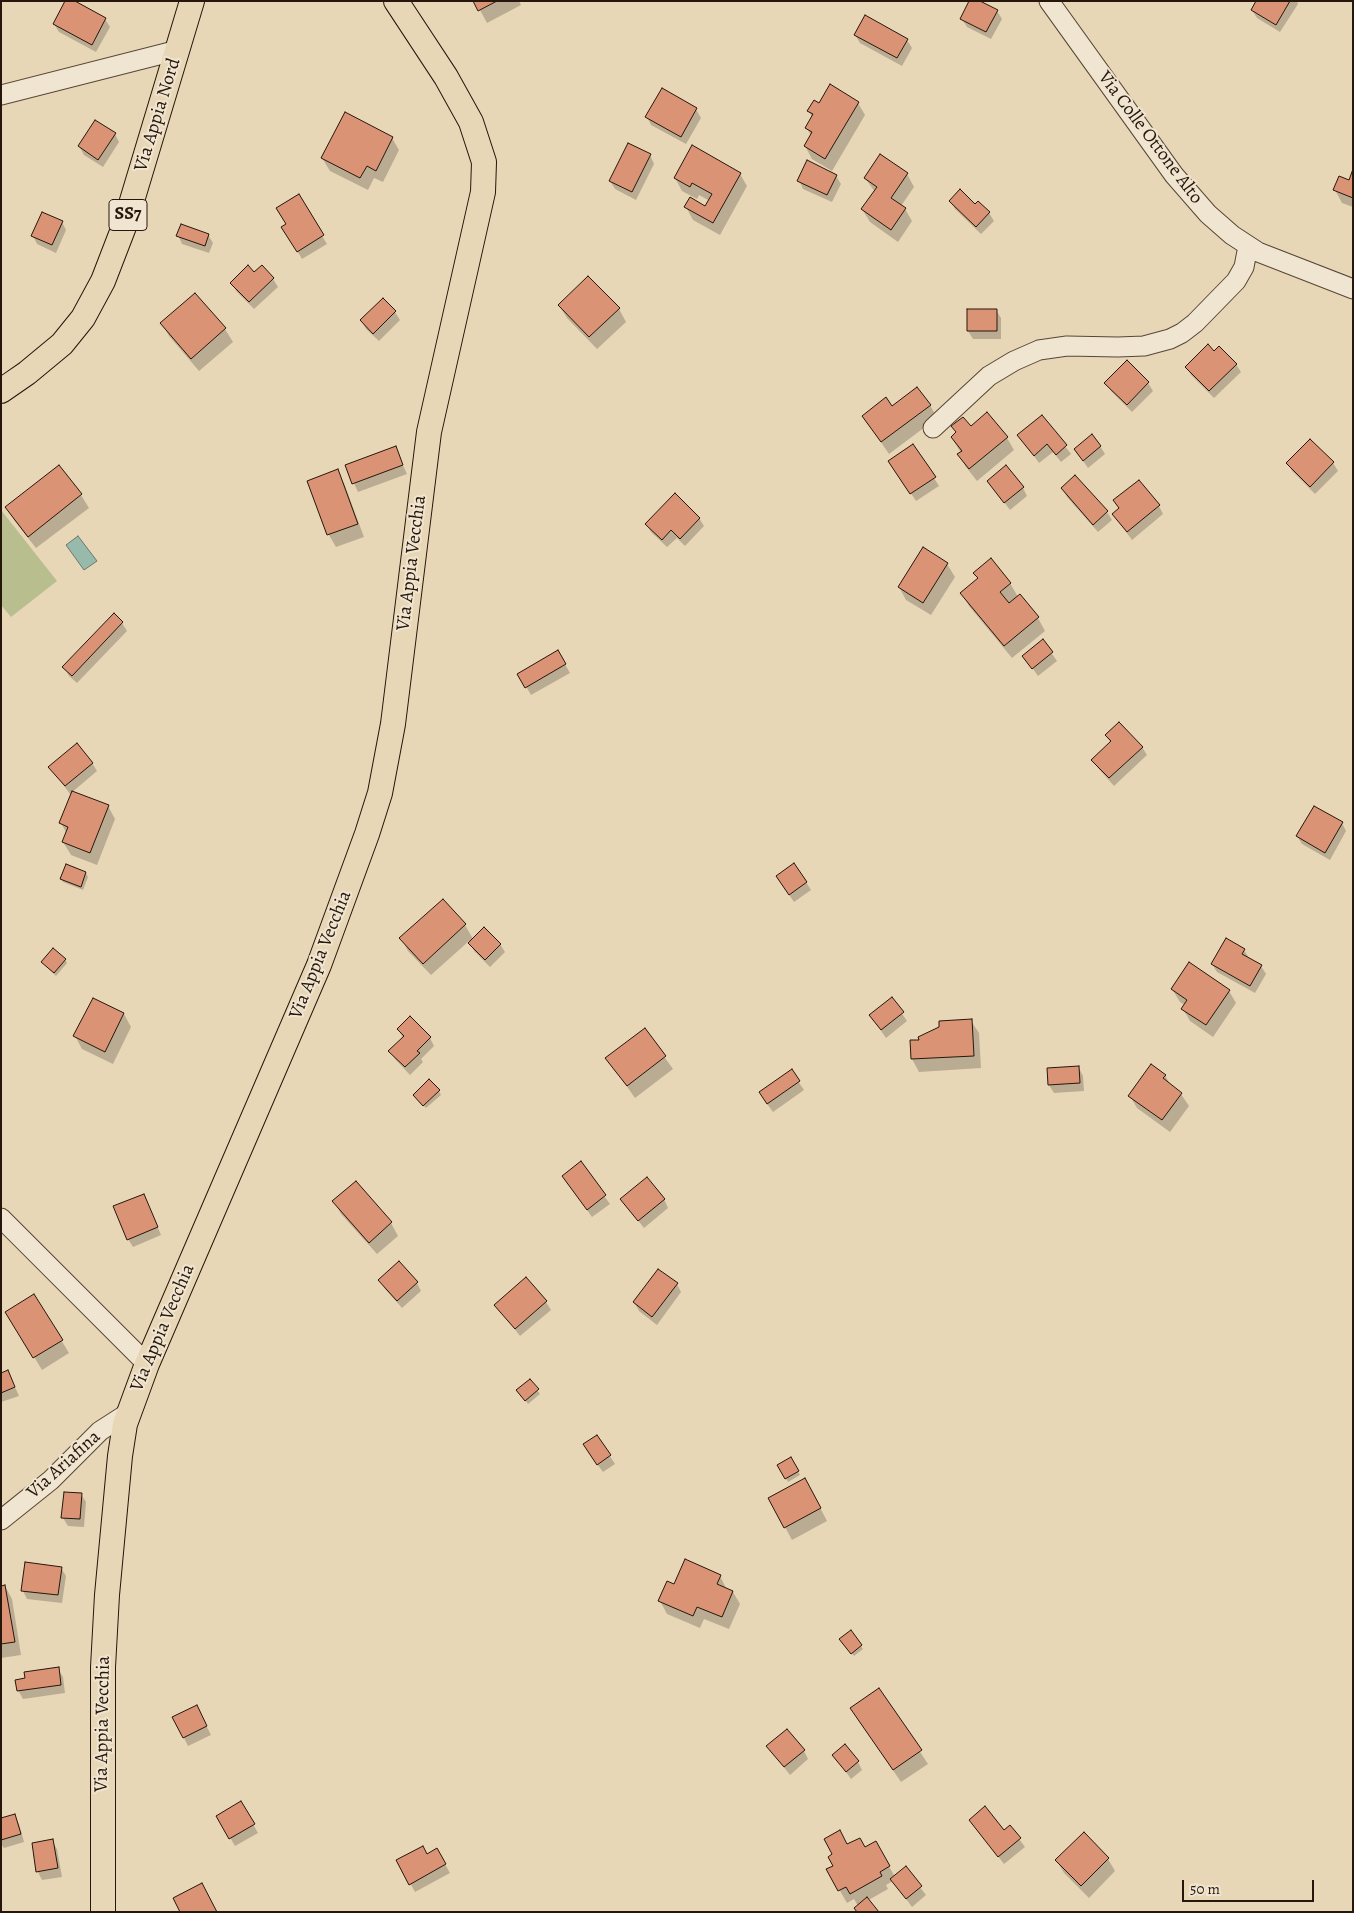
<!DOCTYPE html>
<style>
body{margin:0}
#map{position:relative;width:1354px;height:1913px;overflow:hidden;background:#e8d7b7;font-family:Alegreya,serif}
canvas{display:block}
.frame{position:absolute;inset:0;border:2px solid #26160b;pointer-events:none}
.scale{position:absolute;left:1182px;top:1880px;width:132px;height:22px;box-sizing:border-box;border:2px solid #26160b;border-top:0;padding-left:6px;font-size:15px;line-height:18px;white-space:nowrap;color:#26160b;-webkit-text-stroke:4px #f0e5d0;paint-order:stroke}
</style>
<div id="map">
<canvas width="1354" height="1913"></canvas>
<div class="frame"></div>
<div class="scale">50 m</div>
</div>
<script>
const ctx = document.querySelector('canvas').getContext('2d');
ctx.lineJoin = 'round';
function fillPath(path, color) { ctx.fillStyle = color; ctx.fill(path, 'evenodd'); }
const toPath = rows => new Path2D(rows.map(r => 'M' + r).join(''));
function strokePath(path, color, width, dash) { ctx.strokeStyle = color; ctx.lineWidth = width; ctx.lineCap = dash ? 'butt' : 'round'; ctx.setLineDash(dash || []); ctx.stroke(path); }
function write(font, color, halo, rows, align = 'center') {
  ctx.font = font + ' Alegreya,serif'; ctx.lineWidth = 4; ctx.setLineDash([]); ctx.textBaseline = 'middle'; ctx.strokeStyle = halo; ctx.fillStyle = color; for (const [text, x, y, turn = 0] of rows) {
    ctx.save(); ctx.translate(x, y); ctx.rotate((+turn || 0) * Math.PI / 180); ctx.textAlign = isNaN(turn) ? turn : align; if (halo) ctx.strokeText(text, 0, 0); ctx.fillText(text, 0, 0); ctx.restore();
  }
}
const green = toPath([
 [1,510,57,581,11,617,1,605]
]);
const water = toPath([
 [78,536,97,561,84,570,66,545,78,536]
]);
const shadow = toPath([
 [475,1,519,1,521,5,487,23],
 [1257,1,1297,1,1298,4,1280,32,1257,18,1252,10],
 [997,11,1002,19,991,39,967,27,962,19],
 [105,19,110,27,96,52,59,32,54,24],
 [855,35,907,40,912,48,902,66,860,43],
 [858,103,865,115,832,171,812,159,805,146,811,136,807,128,813,118,808,111,820,104],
 [696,109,701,118,686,144,651,125,647,117],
 [115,134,119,142,103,167,84,155,79,146],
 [392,138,399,150,383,182,374,178,368,190,330,171,322,158],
 [650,155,654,164,636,200,615,189,610,181],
 [1353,172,1353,207,1342,203,1335,190,1349,181],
 [740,174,747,186,720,235,693,220,686,207,706,208,710,201,699,195,697,199,682,191,675,178],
 [907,174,914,187,901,206,905,209,912,221,898,242,870,222,862,209,875,192,865,178],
 [836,176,841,184,832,202,803,189,799,180],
 [298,196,327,244,302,259,283,227,288,225],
 [950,201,975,205,978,202,989,213,994,221,981,234,955,209],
 [62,222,66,230,56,253,37,244,33,236],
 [178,235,208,235,213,243,209,253,182,244],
 [254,274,273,279,278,287,254,309,236,291,232,283],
 [195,294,225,329,233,342,199,371,169,336,162,323],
 [383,300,395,312,400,320,379,341,366,329,361,320],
 [559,305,619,309,626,322,597,349,567,318],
 [996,310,1001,318,1001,339,973,339,968,331],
 [1214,353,1236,364,1241,372,1214,398,1191,375,1187,367],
 [1127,362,1148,383,1153,391,1132,412,1111,391,1106,383],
 [930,405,937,418,889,454,863,416,892,407],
 [1042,416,1071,454,1061,462,1053,452,1039,463,1019,435],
 [953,427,971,428,1007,438,1014,450,977,481,966,467,959,455,961,453,952,438,957,434],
 [1100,446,1105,454,1088,468,1075,449],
 [395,448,407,474,358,492,346,466],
 [1288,463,1333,463,1338,471,1315,494,1292,471],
 [59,467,81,495,89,508,36,548,14,520,7,507],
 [895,469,934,478,939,486,916,501],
 [337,471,344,483,364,537,336,547,329,535,309,481],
 [1075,477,1107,512,1112,520,1098,532,1067,497,1062,488],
 [988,481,1023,488,1027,496,1010,510],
 [1115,501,1159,506,1163,514,1132,540,1113,514,1119,509],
 [699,518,704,526,685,546,677,538,667,547,651,532,646,524],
 [923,549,947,564,955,577,931,615,906,600,899,587],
 [975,573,1010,583,1018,597,1020,596,1038,618,1045,631,1012,658,969,606,962,594,979,580],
 [122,623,127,631,77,683,69,676,64,667],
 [1043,641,1057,661,1038,676,1024,656],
 [558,652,570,673,531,695,519,674],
 [1106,736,1142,747,1147,755,1114,786,1098,768,1093,760,1111,743],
 [92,763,97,771,70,794,50,767],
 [108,806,115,819,97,865,71,855,63,842,67,834,61,823],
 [1342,823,1346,831,1330,860,1302,844,1297,836],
 [86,873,88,877,83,890,63,882,61,879],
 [806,882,811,890,794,902,782,884],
 [443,900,465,925,473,939,500,944,505,952,490,967,474,951,469,941,431,975,408,951,401,938],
 [1244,950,1249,958,1261,966,1266,974,1255,993,1217,972,1212,964],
 [65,960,67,963,56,976,42,962],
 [1172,989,1229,991,1236,1003,1213,1037,1190,1021,1183,1009,1185,1005,1180,1002],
 [93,999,124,1014,131,1027,113,1064,82,1049,75,1036],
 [892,999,907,1021,886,1038,871,1016],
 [971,1021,979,1033,981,1068,919,1072,912,1059,911,1041,920,1041],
 [398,1029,430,1038,434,1046,421,1059,423,1062,410,1075,395,1059,390,1051,403,1038],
 [645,1030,673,1069,635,1098,607,1058],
 [1079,1068,1083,1076,1084,1091,1054,1093,1049,1085],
 [791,1071,804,1090,773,1112,765,1101],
 [1165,1075,1171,1086,1181,1094,1189,1106,1170,1132,1137,1108,1130,1096],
 [439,1091,441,1095,426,1108,417,1099],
 [580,1163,610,1204,592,1217,563,1176],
 [144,1195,161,1235,133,1247,128,1239],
 [664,1199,668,1208,644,1228,622,1200],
 [334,1201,391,1223,398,1236,377,1254,341,1214],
 [380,1280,417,1283,421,1291,402,1308,385,1289],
 [677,1284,681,1292,657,1325,639,1311,634,1302],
 [34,1295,69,1353,42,1370,7,1312],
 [546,1302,551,1310,520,1336,496,1305],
 [8,1371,19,1396,1,1402,1,1374],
 [530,1380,540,1394,528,1404,520,1393],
 [597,1436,615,1464,603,1472,589,1453],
 [791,1459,800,1475,788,1482,779,1465],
 [812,1492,827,1521,792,1540,785,1527],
 [81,1494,86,1502,84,1527,68,1526,63,1518],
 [61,1568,66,1576,62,1603,27,1599,23,1591],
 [720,1576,727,1590,733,1592,740,1604,729,1629,704,1619,700,1628,667,1614,660,1601,675,1586],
 [5,1586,12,1599,21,1655,1,1658,1,1587],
 [843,1643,861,1646,863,1649,854,1656],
 [58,1669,63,1677,65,1693,23,1699,18,1690],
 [879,1690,928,1764,901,1782,851,1708],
 [201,1715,211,1735,188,1746,184,1738],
 [768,1747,804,1751,808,1759,790,1775],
 [834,1755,858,1762,862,1770,851,1779],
 [241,1803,258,1833,235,1846,218,1817],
 [14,1815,19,1824,24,1842,4,1848,1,1844,1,1819],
 [970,1820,1004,1832,1010,1827,1025,1847,1004,1864],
 [52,1841,57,1849,62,1877,42,1880,38,1872,33,1844],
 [876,1843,895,1877,905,1868,926,1895,912,1907,893,1881,886,1885,888,1889,858,1906,854,1899,847,1903,828,1870,834,1866,847,1846,865,1849],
 [437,1850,450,1873,415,1892,398,1861,427,1855],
 [1108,1859,1115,1871,1089,1898,1064,1873,1057,1861]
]);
const building = toPath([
 [65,1,75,1,106,18,92,45,53,24,65,1],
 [473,1,497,1,478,11,473,1],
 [969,1,980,1,998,10,986,32,960,19,969,1],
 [1256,1,1290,1,1276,25,1251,10,1256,1],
 [865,15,908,39,897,58,854,35,865,15],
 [830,84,859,102,825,159,804,146,812,132,805,128,813,114,807,111,814,100,819,103,830,84],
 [662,88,697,108,681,137,645,117,662,88],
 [345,112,393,137,376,171,367,166,360,178,321,158,345,112],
 [95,120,116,133,98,160,78,146,95,120],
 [628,143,651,154,632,192,609,181,628,143],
 [692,145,741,173,713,223,684,207,690,197,705,206,712,194,692,183,690,187,674,178,692,145],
 [880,154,908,173,891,198,906,208,891,230,861,209,877,187,864,178,880,154],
 [807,160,837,175,827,195,797,181,807,160],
 [1353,169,1353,198,1333,190,1339,176,1349,180,1353,169],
 [960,189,975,204,978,201,990,212,976,227,949,201,960,189],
 [299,194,324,235,297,252,281,227,286,224,276,208,299,194],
 [42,212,63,221,52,245,31,236,42,212],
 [181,224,209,234,205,246,176,236,181,224],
 [248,265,254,272,262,265,274,278,249,302,230,283,248,265],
 [588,276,620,308,589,337,558,305,588,276],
 [195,293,226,328,191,359,160,323,195,293],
 [383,298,396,311,373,334,360,320,383,298],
 [967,309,997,309,997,331,967,331,967,309],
 [1208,344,1214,351,1219,346,1237,364,1209,391,1185,367,1208,344],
 [1127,360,1149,382,1127,405,1104,383,1127,360],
 [917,387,931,405,881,442,862,416,886,397,892,406,917,387],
 [987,412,1008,437,969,469,957,454,962,451,951,437,956,432,951,426,963,417,971,426,987,412],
 [1042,415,1067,445,1056,455,1047,444,1034,456,1017,435,1042,415],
 [1092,434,1101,446,1083,461,1074,449,1092,434],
 [1310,439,1334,462,1310,487,1286,463,1310,439],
 [913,444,936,477,910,494,888,461,913,444],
 [396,446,403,465,352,484,345,465,396,446],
 [59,465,82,494,28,537,5,507,59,465],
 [1006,465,1024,487,1004,503,987,481,1006,465],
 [338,469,358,524,327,535,307,481,338,469],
 [1075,475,1108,511,1093,525,1061,488,1075,475],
 [1139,480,1160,505,1127,532,1112,514,1119,508,1113,500,1139,480],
 [675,493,700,518,680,539,671,530,662,540,645,524,675,493],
 [923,547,948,563,923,603,898,587,923,547],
 [991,558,1011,583,1000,592,1009,603,1020,594,1039,617,1004,646,960,593,978,578,973,573,991,558],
 [114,613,123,622,72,676,62,667,114,613],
 [1043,639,1053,652,1032,669,1022,656,1043,639],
 [558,650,566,664,525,688,517,674,558,650],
 [1119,722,1143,747,1109,778,1091,760,1111,741,1105,735,1119,722],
 [77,743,93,763,65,786,48,767,77,743],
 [72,791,109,805,90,853,62,842,68,827,59,823,72,791],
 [1314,806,1343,822,1325,853,1296,836,1314,806],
 [794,863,807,882,789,895,776,876,794,863],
 [66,864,86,872,81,887,60,879,66,864],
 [443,899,466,924,423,964,399,938,443,899],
 [484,927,501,944,485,960,468,943,484,927],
 [1226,938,1245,949,1242,954,1262,965,1250,986,1211,964,1226,938],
 [53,948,66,959,54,973,41,962,53,948],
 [1189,962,1230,990,1206,1025,1181,1009,1187,1000,1171,989,1189,962],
 [892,997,904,1012,881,1030,869,1015,892,997],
 [93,998,124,1013,105,1052,73,1036,93,998],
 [410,1016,431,1037,417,1051,420,1053,405,1067,388,1051,404,1036,397,1029,410,1016],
 [972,1019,974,1056,911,1059,910,1040,919,1040,918,1037,939,1027,939,1021,972,1019],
 [645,1028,666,1056,627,1086,605,1058,645,1028],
 [1151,1064,1166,1075,1163,1078,1182,1093,1162,1120,1128,1096,1151,1064],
 [1079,1066,1080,1083,1048,1085,1047,1068,1079,1066],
 [792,1069,800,1081,767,1104,759,1092,792,1069],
 [429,1079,440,1090,423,1106,413,1095,429,1079],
 [581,1161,606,1195,587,1210,562,1176,581,1161],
 [647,1177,665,1199,638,1221,620,1199,647,1177],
 [356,1181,392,1222,369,1243,332,1201,356,1181],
 [144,1194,158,1227,127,1240,113,1206,144,1194],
 [399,1261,418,1282,397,1301,378,1280,399,1261],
 [658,1269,678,1283,652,1317,633,1302,658,1269],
 [526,1277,547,1301,515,1329,494,1305,526,1277],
 [34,1294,63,1340,33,1358,5,1312,34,1294],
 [8,1370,15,1387,1,1393,1,1373,8,1370],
 [530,1379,539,1389,525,1401,516,1390,530,1379],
 [597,1435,611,1455,597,1465,583,1444,597,1435],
 [791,1457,799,1471,785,1479,777,1465,791,1457],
 [805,1478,821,1508,784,1528,768,1498,805,1478],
 [64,1492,82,1493,80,1519,61,1518,64,1492],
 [685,1559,721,1575,717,1584,733,1591,722,1617,697,1607,693,1616,658,1601,667,1581,674,1584,685,1559],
 [25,1562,62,1567,58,1595,21,1591,25,1562],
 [5,1585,15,1642,1,1644,1,1586,5,1585],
 [851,1630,862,1645,851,1654,839,1639,851,1630],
 [59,1667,61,1685,17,1691,15,1680,25,1678,24,1672,59,1667],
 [879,1688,922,1750,893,1770,850,1708,879,1688],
 [197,1705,207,1726,183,1738,172,1717,197,1705],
 [787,1729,805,1750,784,1767,766,1746,787,1729],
 [845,1744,859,1761,846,1772,832,1755,845,1744],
 [241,1801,255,1824,229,1839,216,1816,241,1801],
 [985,1806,1004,1830,1010,1825,1021,1838,998,1857,969,1820,985,1806],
 [15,1814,21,1834,1,1840,1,1818,15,1814],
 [840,1830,847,1844,860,1838,865,1847,876,1841,890,1866,880,1872,882,1876,850,1894,846,1887,838,1891,826,1869,833,1866,828,1857,832,1854,824,1839,840,1830],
 [1084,1832,1109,1858,1081,1886,1055,1860,1084,1832],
 [53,1839,58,1868,36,1872,32,1843,53,1839],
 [423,1846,427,1854,437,1848,446,1864,409,1885,396,1860,423,1846],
 [906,1866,922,1886,906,1899,890,1879,906,1866],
 [202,1883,217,1912,180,1912,173,1898,202,1883],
 [867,1897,879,1912,857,1912,854,1908,867,1897]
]);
const minor = toPath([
 [1049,1,1174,175,1208,214,1232,235,1258,252,1353,289],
 [1,95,178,50],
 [933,428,989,376,1014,361,1039,350,1067,346,1118,347,1144,346,1170,339,1182,333,1195,323,1236,281,1244,267,1248,246],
 [1,1218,147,1364],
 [1,1520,51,1480,100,1431,128,1413]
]);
const major = toPath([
 [1,391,27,373,62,344,83,318,103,281,125,224,192,1],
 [103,1912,103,1667,107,1595,120,1456,125,1424,147,1364,319,965,367,834,380,793,393,724,429,432,483,192,484,162,471,122,446,77,396,1]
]);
const shields = [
 [128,215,38]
];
const shieldNames = [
 ["SS7",128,215]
];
const streetNames = [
 ["Via Appia Nord",158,115,-73],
 ["Via Colle Ottone Alto",1150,138,53],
 ["Via Appia Vecchia",412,563,-83],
 ["Via Appia Vecchia",321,955,-68],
 ["Via Appia Vecchia",163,1328,-67],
 ["Via Ariafina",64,1465,-42],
 ["Via Appia Vecchia",103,1724,-89]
];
fillPath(green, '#b8be8d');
fillPath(water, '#97baac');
strokePath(water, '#6a786c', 1);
fillPath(shadow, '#0003');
fillPath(building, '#db9375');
strokePath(building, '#26160b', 1);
strokePath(minor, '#564636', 21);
strokePath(major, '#26160b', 26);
strokePath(minor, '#f0e5d0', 19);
strokePath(major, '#e8d7b7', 24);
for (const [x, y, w] of shields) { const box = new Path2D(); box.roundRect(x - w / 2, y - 15.5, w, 31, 4); ctx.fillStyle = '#f0e5d0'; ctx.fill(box); strokePath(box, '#26160b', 1); }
write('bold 18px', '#26160b', null, shieldNames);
write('19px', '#26160b', '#f0e5d0', streetNames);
</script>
